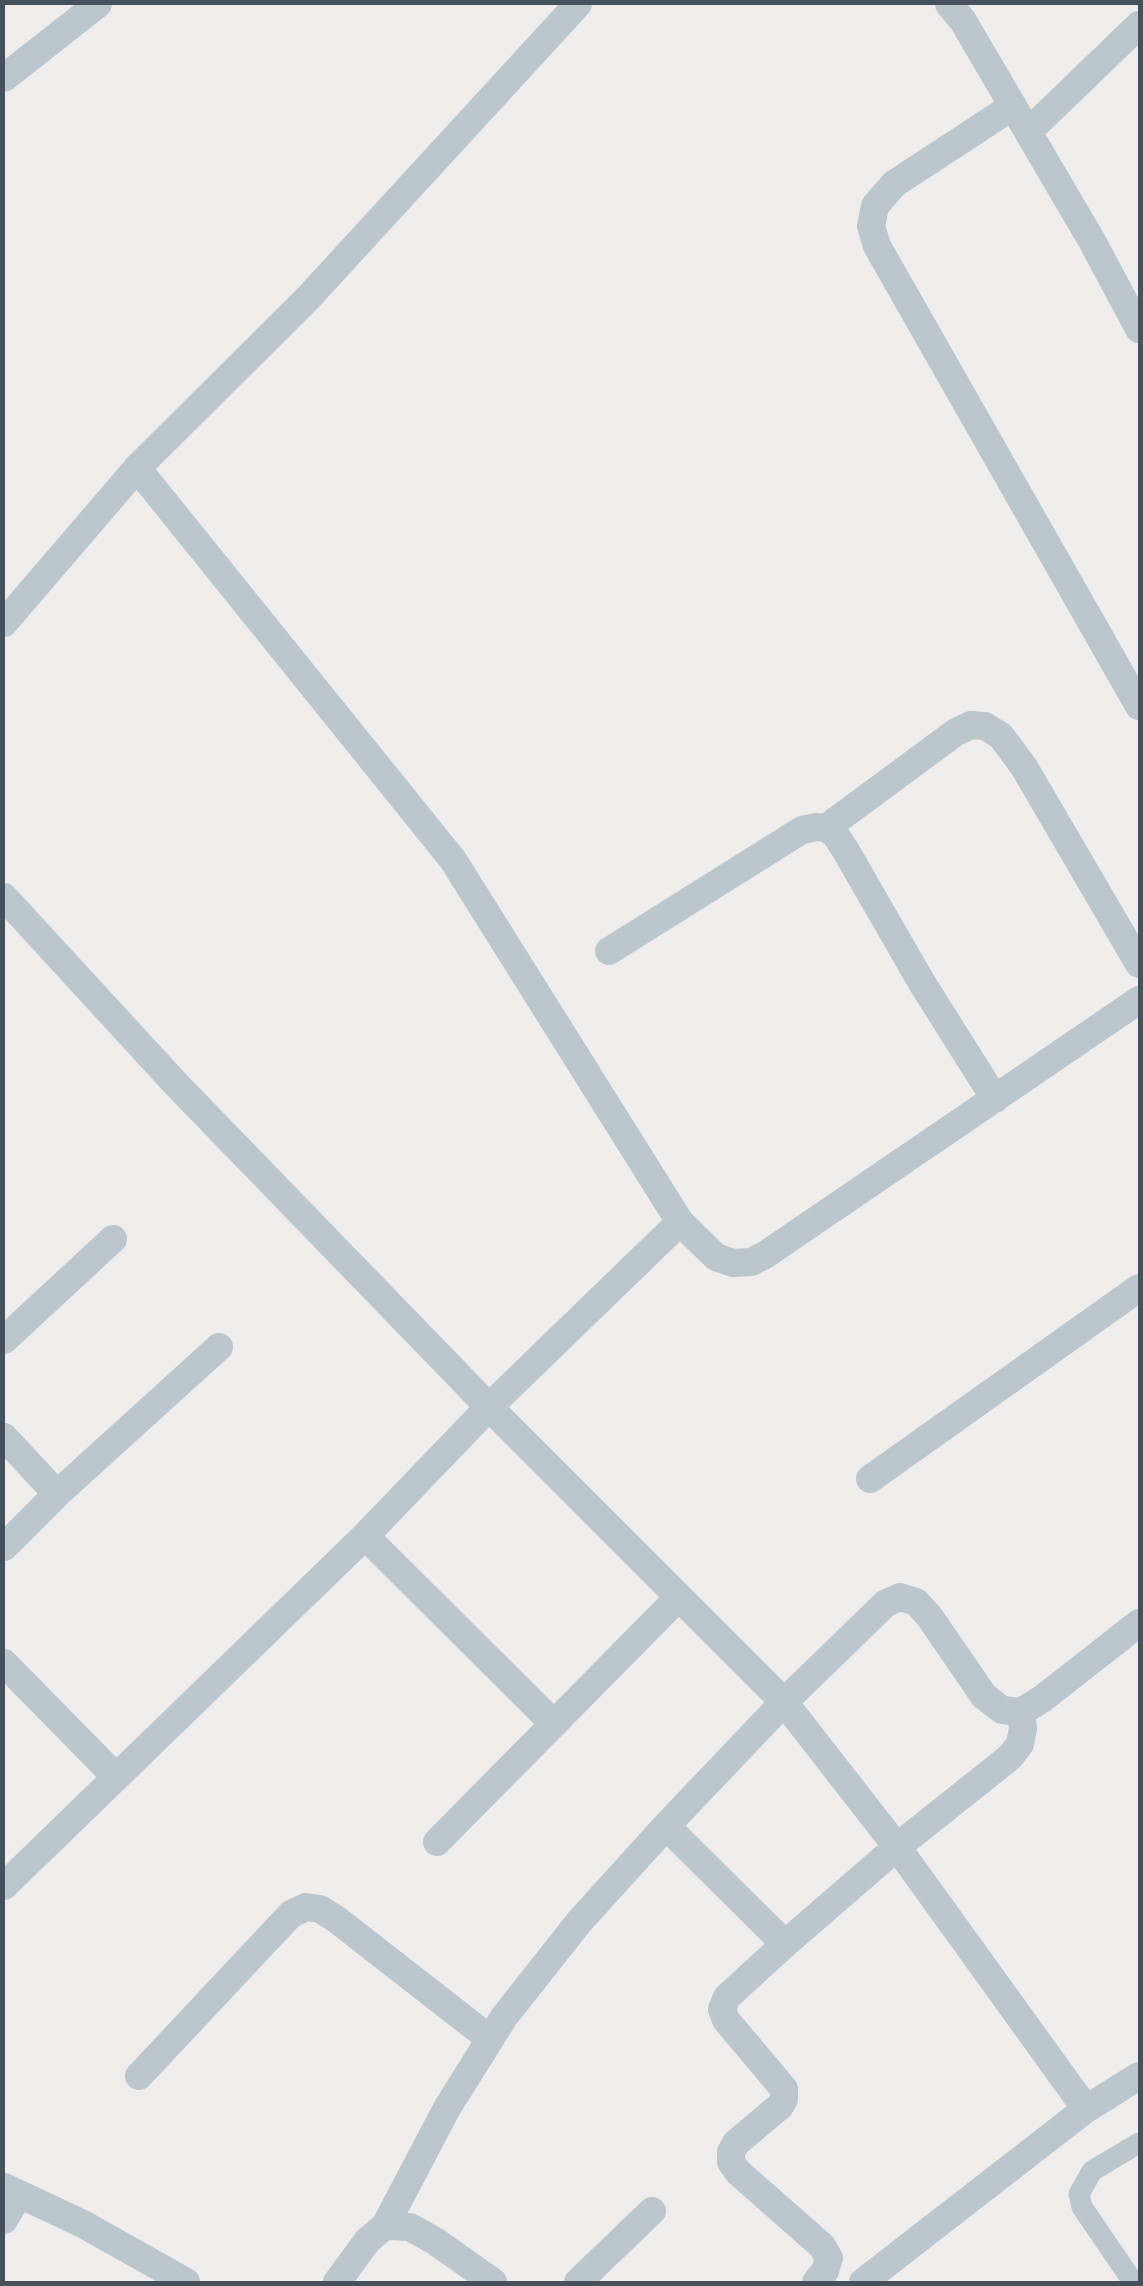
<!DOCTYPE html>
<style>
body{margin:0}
#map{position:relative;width:1143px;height:2286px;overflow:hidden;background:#f0eded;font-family:"Exo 2",sans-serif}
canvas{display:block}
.frame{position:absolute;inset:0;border:5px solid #45525b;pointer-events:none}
</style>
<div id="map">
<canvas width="1143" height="2286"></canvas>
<div class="frame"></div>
</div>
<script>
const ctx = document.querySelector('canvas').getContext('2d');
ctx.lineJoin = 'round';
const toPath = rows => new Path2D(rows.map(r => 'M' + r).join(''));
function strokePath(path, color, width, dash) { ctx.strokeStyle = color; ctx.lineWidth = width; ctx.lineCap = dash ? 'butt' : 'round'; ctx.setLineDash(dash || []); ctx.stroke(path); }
const service = toPath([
 [1133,2282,1082,2207,1079,2194,1092,2171,1139,2143]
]);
const minor = toPath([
 [949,4,963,21,1092,241,1139,329],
 [4,78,98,4],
 [1013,106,894,184,875,206,871,226,877,246,1139,706],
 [1028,132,1139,25],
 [137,468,453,860,680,1222,716,1257,733,1263,751,1262,765,1255,1139,1000],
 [826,828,956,732,971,725,985,726,1001,736,1024,767,1139,964],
 [4,897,175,1083,489,1407,784,1702,897,1847,1086,2109],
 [609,951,802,830,816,827,826,828,835,834,846,851,922,983,995,1099],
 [4,1340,113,1239],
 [4,1437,57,1494],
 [870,1479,1139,1288],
 [365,1536,554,1724],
 [4,1547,57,1494,219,1347],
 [4,1663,115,1776],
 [666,1826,785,1944],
 [437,1842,679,1597],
 [4,1886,365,1536,489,1407,680,1222],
 [139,2076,291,1914,306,1907,320,1909,336,1919,490,2039],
 [4,2187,83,2224,186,2282],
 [4,2220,19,2194],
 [385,2226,447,2108,504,2017,579,1922,666,1826,784,1702,886,1603,900,1597,916,1602,929,1616,984,1696,1002,1710,1021,1712,1042,1699,1139,1623],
 [337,2282,368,2240,385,2226,410,2227,435,2241,493,2282],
 [578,2282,652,2211],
 [816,2282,825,2271,829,2258,822,2246,738,2172,731,2162,731,2152,736,2143,780,2106,784,2099,784,2089,726,2020,722,2009,727,1997,785,1944,897,1847,1010,1757,1020,1744,1023,1729,1021,1712],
 [863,2282,1086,2109,1139,2076]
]);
const tertiary = toPath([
 [4,623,137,468,308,298,578,4]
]);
strokePath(service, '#bbc6cd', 21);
strokePath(minor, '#bbc6cd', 28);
strokePath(tertiary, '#bbc6cd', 28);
</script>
